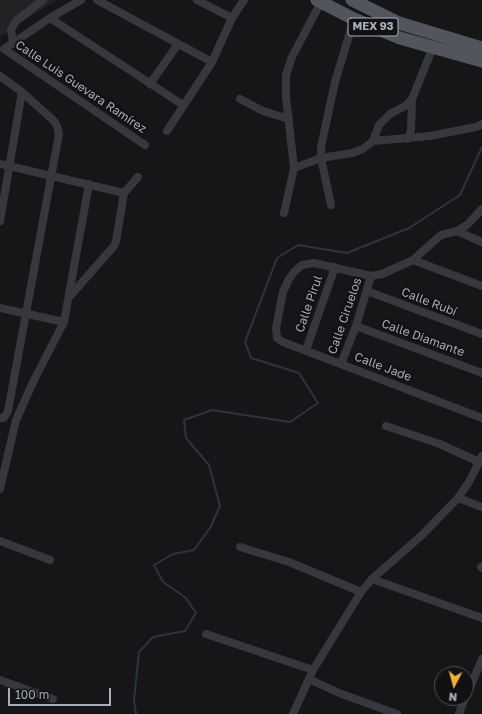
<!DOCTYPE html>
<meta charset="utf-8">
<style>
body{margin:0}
#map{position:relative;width:482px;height:714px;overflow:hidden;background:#161618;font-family:"Golos Text",sans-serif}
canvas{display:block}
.north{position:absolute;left:434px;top:666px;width:40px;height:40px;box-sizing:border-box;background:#111113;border:1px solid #4d4f55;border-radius:50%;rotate:186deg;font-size:11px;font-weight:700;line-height:16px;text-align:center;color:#a8adb8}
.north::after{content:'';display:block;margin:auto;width:14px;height:18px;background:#f2b134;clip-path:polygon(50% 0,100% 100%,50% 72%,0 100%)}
.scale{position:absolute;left:8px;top:688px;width:103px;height:18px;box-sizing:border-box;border:2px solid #a8adb8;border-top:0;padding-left:5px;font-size:12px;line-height:14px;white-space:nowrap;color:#a8adb8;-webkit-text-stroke:3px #111113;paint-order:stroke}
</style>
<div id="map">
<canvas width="482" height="714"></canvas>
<div class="north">N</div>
<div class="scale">100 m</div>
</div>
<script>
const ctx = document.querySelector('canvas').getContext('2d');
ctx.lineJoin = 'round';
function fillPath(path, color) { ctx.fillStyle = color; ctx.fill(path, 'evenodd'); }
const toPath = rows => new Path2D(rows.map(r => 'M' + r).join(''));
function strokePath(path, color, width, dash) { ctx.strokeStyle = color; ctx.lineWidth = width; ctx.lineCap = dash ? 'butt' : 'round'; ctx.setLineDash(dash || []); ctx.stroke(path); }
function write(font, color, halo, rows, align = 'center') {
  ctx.font = font + ' "Golos Text",sans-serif'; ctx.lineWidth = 4; ctx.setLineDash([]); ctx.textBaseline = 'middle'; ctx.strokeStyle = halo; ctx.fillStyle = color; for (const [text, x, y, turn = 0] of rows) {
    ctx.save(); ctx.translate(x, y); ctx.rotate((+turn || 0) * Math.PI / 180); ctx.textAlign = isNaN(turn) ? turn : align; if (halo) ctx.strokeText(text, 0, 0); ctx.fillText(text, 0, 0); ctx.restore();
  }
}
const built = toPath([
 [0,0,57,0,29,17,0,37]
]);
const stream = toPath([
 [136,714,134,700,139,652,153,637,185,631,196,613,186,598,163,582,154,565,173,554,194,550,210,528,220,506,209,465,186,438,184,420,212,410,290,422,318,403,299,373,251,358,245,342,277,258,298,245,347,253,409,228,460,195,482,147]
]);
const minor = toPath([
 [97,0,212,62],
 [197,0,232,18],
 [50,18,183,105],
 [13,44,11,30,16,21,43,0],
 [4,49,145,145],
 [4,49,50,18,81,0],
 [0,76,22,92,54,121,57,126,59,134,8,411,4,418,0,418],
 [150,84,178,44],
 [240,99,263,111,289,119],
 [167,131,212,62,232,18,244,0],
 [408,139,411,130,412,99],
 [373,141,430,136,476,127,482,124],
 [0,164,124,193],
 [294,168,321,158,352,153,363,149,373,141,379,125,390,114,405,106,412,99,433,47],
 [331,205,321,158,321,147,335,82,354,19],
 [482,209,467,225,457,231,441,235,413,260,382,274,371,276,314,263,302,265,294,272,289,279,283,292,276,328,277,338,283,342,482,418],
 [284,213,294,168,286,97,286,75,292,57,321,2],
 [0,221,22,92],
 [457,231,482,242],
 [413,260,482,286],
 [367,291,482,334],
 [70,296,114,246,116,241,124,193,138,177],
 [0,308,64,322],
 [356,326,482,373],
 [306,350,335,267],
 [341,364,356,326,371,276],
 [386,426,440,444,479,462],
 [0,489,16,420,34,380,64,322,89,184],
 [458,498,482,507],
 [0,541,50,560],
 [240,547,289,562,361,592],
 [481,567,482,568],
 [372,579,482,618],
 [206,634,313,670],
 [309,679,339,693,397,714],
 [0,680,53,699],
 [466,697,482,659],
 [293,714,313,670,361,592,372,579,422,535,458,498,469,482,482,456],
 [459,714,465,698]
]);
const primary = toPath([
 [317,0,354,19,400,38,482,61],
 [352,0,399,23,482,48]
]);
const shields = [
 [373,27,50]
];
const shieldNames = [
 ["MEX 93",373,27]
];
const streetNames = [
 ["Calle Luis Guevara Ramírez",81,87,34],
 ["Calle Rubí",429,302,21],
 ["Calle Pirul",309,304,-71],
 ["Calle Ciruelos",345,316,-71],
 ["Calle Diamante",423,338,20],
 ["Calle Jade",383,367,21]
];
fillPath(built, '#222225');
strokePath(stream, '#2c353c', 2);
strokePath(minor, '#37383d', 8);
strokePath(primary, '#53555c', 13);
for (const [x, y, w] of shields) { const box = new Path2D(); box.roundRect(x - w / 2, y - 9, w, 18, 3); ctx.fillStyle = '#111113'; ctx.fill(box); strokePath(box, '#a8adb8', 1); }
write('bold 11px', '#a8adb8', null, shieldNames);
write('12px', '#a8adb8', '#111113', streetNames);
</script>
